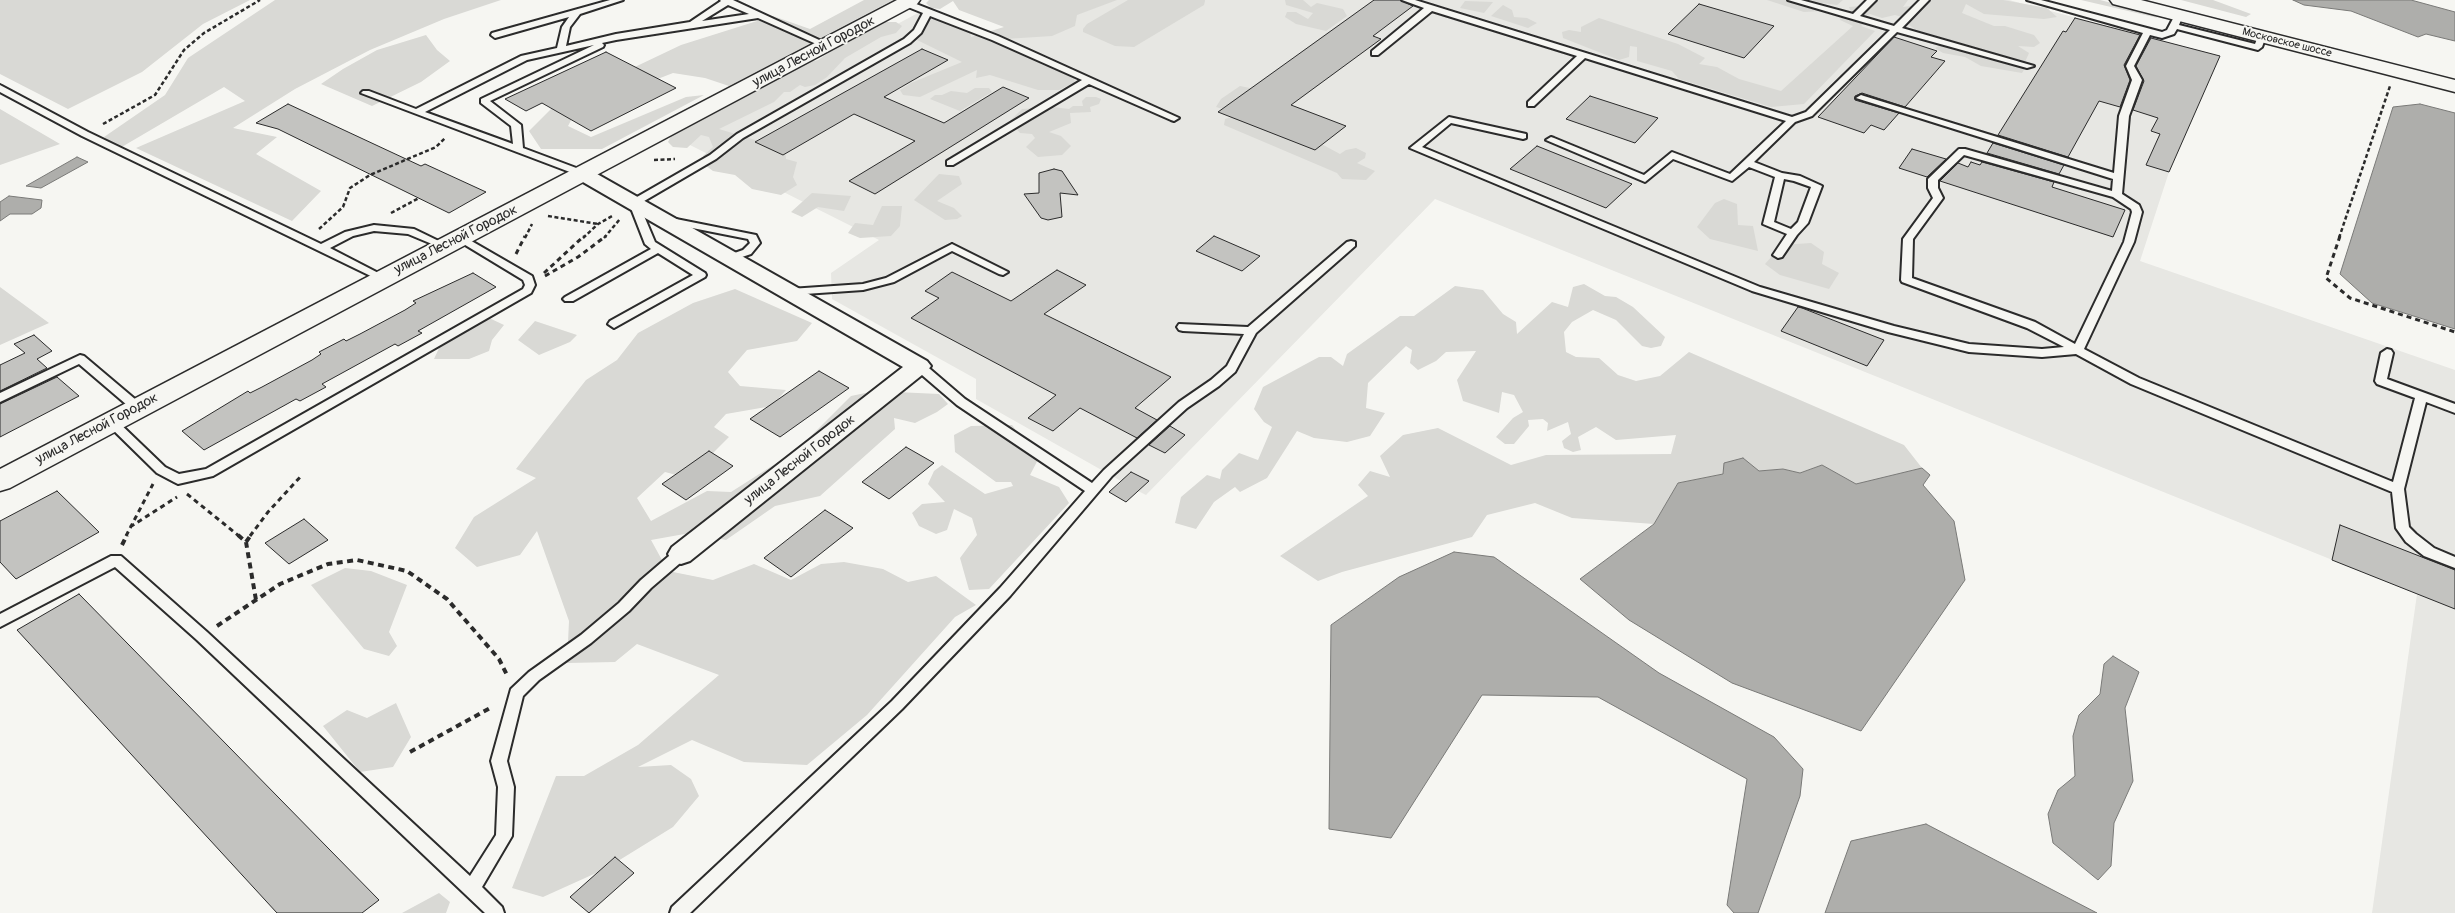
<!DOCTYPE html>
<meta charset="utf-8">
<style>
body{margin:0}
canvas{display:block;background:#f6f6f2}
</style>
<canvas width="2455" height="913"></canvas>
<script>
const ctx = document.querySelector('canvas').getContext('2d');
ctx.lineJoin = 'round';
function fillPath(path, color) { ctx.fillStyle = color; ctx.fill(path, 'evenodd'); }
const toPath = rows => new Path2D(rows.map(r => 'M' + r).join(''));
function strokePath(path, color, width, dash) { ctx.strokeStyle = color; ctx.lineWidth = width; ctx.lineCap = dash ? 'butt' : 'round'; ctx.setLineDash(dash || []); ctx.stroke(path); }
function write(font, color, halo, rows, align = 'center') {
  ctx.font = font + ' Pangolin,sans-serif'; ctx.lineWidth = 4; ctx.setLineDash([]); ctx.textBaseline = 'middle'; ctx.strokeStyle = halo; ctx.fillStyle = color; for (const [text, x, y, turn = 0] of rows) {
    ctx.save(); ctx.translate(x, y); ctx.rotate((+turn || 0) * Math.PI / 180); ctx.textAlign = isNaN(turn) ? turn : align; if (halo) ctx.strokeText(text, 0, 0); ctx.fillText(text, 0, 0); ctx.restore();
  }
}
const built = toPath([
 [1057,0,2009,0,2220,56,2169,172,2140,261,2455,370,2455,913,2372,913,2417,594,1435,199,1146,495,1138,491,1126,502,1109,492,1121,481,976,399,976,379,832,299,831,273,879,240,680,140,918,13,990,41]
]);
const green = toPath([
 [0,0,250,0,203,24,142,72,68,109,0,74],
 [275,0,501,0,444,19,370,50,295,89,233,128,277,137,256,154,321,191,292,221,136,148,245,101,224,87,120,148,104,137,165,95,188,58],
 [864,0,893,0,729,86,705,78,673,73,576,111,568,126,591,137,686,97,704,95,602,149,541,149,529,131,555,105,681,45,773,16,810,29],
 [929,0,1117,0,1077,15,1075,26,1052,36,1005,39,1025,48,1042,65,1058,68,1073,74,1075,82,1059,90,1038,90,990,75,976,78,977,70,920,97,903,95,900,90,911,83,962,62,915,39,928,20,948,17,969,26,971,37,1004,27,959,10,953,1,940,9,931,8,926,3],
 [1128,0,1205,0,1205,1,1204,5,1134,47,1115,46,1083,32,1083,29,1087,24],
 [1285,0,1303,0,1311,7,1317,3,1343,9,1347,16,1326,31,1296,24,1285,17,1287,12,1296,12,1308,19,1313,13,1286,5],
 [1767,0,1843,0,1837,5,1822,3,1821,11,1804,12],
 [1868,0,1908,0,1903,7,1925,4,1923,0,2003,0,2047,8,2057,17,2044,19,1984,14,1966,4,1962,13,1994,26,2005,26,2034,35,2040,43,2034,47,2018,46,2029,53,2025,62,1916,30,1909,25,1909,19,1895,15,1882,18,1870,14,1866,16,1869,21,1861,26,1875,31,1804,104,1771,107,1679,79,1672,71,1637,61,1637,47,1630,46,1629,57,1619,60,1563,38,1562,32,1569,30,1581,32,1581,27,1599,18,1678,44,1705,58,1699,64,1717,67,1739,79,1781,91,1853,26,1840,20,1841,16,1852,14,1849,7,1861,6],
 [2081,0,2100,0,2147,12,2158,18],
 [2181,0,2213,0,2251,14,2246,17],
 [1465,1,1493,2,1484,13,1460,8],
 [1503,5,1512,10,1514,17,1527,18,1537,23,1528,28,1491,16],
 [884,22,896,22,902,26,896,33,881,37,845,58,827,77,815,85,805,87,800,85,790,92,784,92,774,102,719,129,785,149,786,159,797,162,793,177,797,185,781,195,752,189,735,175,713,171,705,165,703,156,713,147,709,137,701,135,687,148,673,147,668,142,671,136,725,102,758,88,809,62,818,60,837,47],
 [426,35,437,50,450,61,421,82,372,106,321,84,343,69,377,50],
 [1941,45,1955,46,1968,53,1986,52,2018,61,2025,68,2022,73,1981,66,1965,57,1943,53,1935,48],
 [1240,86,1255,89,1226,110,1216,107,1221,99],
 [975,88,989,88,992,92,960,111,930,99,935,95,942,95,951,91,967,93],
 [1086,97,1096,97,1101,99,1099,104,1090,107,1091,112,1070,113,1071,123,1049,132,1061,136,1071,146,1062,155,1038,157,1026,147,1035,138,1032,134,1020,133,1010,121,1022,109,1053,107,1069,109,1073,106,1083,106,1082,101],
 [0,109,60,144,0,165],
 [1242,114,1314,140,1340,154,1346,150,1356,148,1366,153,1365,158,1357,163,1375,171,1366,180,1342,179,1337,173,1224,125,1225,119],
 [939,174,959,176,962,184,937,201,954,208,962,216,957,219,945,220,914,200],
 [812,193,851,196,844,211,818,207,802,217,791,212],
 [1724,199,1737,204,1738,225,1753,226,1758,251,1710,239,1697,227,1715,203],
 [882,206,902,206,900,226,891,236,860,238,848,233,855,223,873,225],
 [1811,243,1824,252,1822,264,1839,273,1829,289,1780,275,1765,264,1782,245],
 [1584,284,1605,296,1616,297,1633,307,1665,337,1661,346,1651,348,1642,346,1616,320,1593,310,1572,322,1564,332,1566,352,1576,357,1599,358,1618,375,1636,381,1660,376,1689,352,1904,445,1922,468,1856,485,1822,465,1800,473,1783,469,1723,474,1678,483,1654,524,1572,518,1535,503,1487,515,1472,537,1342,572,1318,581,1280,556,1368,496,1358,485,1370,471,1390,477,1380,456,1403,435,1438,428,1511,465,1546,455,1671,454,1676,435,1616,440,1596,427,1578,437,1581,450,1573,452,1564,448,1562,441,1571,434,1568,422,1547,431,1548,423,1543,419,1528,420,1529,426,1514,444,1505,444,1496,437,1513,418,1523,412,1514,395,1502,392,1499,413,1463,401,1457,380,1476,351,1446,352,1436,361,1418,370,1410,363,1412,350,1406,346,1368,383,1366,408,1385,413,1370,436,1347,442,1314,438,1297,431,1267,478,1240,492,1235,487,1214,502,1196,529,1175,523,1181,497,1207,475,1220,479,1222,470,1239,453,1258,460,1272,427,1264,422,1254,409,1263,387,1319,357,1331,357,1343,366,1347,354,1400,316,1414,316,1455,286,1483,290,1503,314,1516,322,1517,334,1552,302,1568,307,1573,287],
 [0,287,49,323,0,345],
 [735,289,812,323,797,341,747,350,728,372,740,386,786,390,772,406,726,414,714,427,729,437,688,478,665,472,637,498,651,521,707,491,731,492,797,450,851,396,875,391,939,394,948,404,937,412,915,423,894,418,895,429,820,496,775,506,726,540,690,533,651,540,668,571,713,580,754,564,791,580,821,564,844,562,883,569,908,582,936,576,976,605,955,617,867,715,807,765,744,762,692,740,638,767,671,765,691,779,699,796,673,827,605,869,543,897,512,888,556,776,584,776,638,745,719,675,637,644,615,662,567,663,569,621,537,531,520,555,477,567,455,548,474,517,536,478,516,469,586,380,617,360,638,333,693,303],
 [487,317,504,325,492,340,489,351,469,359,434,359,441,344],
 [535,321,577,335,570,342,539,355,518,340],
 [1012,425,1024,441,1042,452,1030,475,1059,487,1069,503,989,589,969,590,960,558,977,535,972,518,954,509,947,530,936,534,919,526,912,513,922,504,945,502,928,484,934,471,942,465,985,494,1013,486,1011,482,996,482,955,452,954,435,971,426],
 [345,568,371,571,407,585,389,632,397,646,389,656,364,649,311,585],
 [396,703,411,737,393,767,360,772,323,726,347,710,367,718],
 [439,893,450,902,446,913,402,913]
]);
const water = toPath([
 [2293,0,2411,0,2455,12,2455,41,2426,34,2418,37,2351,11,2304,5,2293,0],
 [2420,104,2455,113,2455,329,2372,303,2340,274,2393,107,2420,104],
 [77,157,88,162,41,188,26,186,77,157],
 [9,196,42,200,41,208,32,214,10,214,0,221,0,202,9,196],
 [1743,458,1759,471,1783,469,1800,473,1822,465,1856,484,1922,468,1930,475,1923,485,1954,521,1965,580,1861,731,1732,683,1629,620,1580,579,1654,524,1678,483,1723,474,1724,463,1743,458],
 [1454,552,1494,557,1659,673,1774,737,1803,769,1800,796,1758,913,1734,913,1727,905,1747,779,1598,697,1482,695,1391,838,1329,829,1331,625,1399,577,1454,552],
 [2113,656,2139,672,2125,708,2133,781,2114,823,2111,866,2098,880,2053,843,2048,814,2058,790,2075,776,2073,736,2079,715,2100,694,2104,664,2113,656],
 [1926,824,2097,913,1825,913,1851,841,1926,824]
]);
const building = toPath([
 [1374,0,1400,0,1413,6,1373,36,1381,39,1291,105,1346,126,1315,150,1218,112,1374,0],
 [1699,4,1774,26,1744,58,1668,34,1699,4],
 [2075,18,2140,35,2124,65,2130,80,2120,107,2099,101,2068,157,1998,135,2063,31,2066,32,2075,18],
 [1894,37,1937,51,1931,57,1945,61,1905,107,1862,93,1855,96,1855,100,1899,113,1884,130,1871,125,1864,133,1818,117,1894,37],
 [2151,38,2220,56,2169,172,2146,165,2160,134,2151,131,2158,118,2133,110,2144,81,2136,66,2151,38],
 [922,49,948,60,884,97,944,123,1003,87,1029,98,875,194,849,181,915,141,854,114,783,155,755,142,922,49],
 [606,52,676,88,591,131,542,103,526,111,505,99,606,52],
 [1590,96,1658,118,1635,143,1566,119,1590,96],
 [288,104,421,166,425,164,486,192,449,213,278,129,256,123,288,104],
 [1993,143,2064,165,2059,174,1987,153,1993,143],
 [1537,146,1632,184,1606,208,1510,169,1537,146],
 [1912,149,1946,159,1927,177,1899,168,1912,149],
 [1971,162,1980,165,1982,162,2054,182,2052,187,2125,210,2113,237,1940,181,1958,163,1968,167,1971,162],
 [1054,169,1062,171,1078,195,1060,193,1062,217,1048,220,1041,218,1024,194,1039,193,1039,173,1054,169],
 [1214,236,1260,256,1242,271,1196,251,1214,236],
 [1057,270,1086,285,1044,314,1171,377,1135,408,1157,420,1137,438,1080,408,1053,431,1028,418,1056,395,911,318,939,298,925,291,952,272,1011,301,1057,270],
 [473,273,496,287,418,331,422,333,398,346,395,344,322,384,326,387,300,401,296,399,204,450,182,431,248,391,250,393,262,387,312,360,321,354,319,352,344,339,346,341,360,334,405,310,416,303,413,301,473,273],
 [1798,307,1802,308,1884,340,1867,366,1781,331,1798,307],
 [34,335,52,351,37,359,47,368,0,391,0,365,25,353,14,344,34,335],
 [819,371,849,388,780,437,750,419,819,371],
 [57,377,79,396,0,437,0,404,57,377],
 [1170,426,1185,435,1165,453,1149,445,1170,426],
 [906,447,934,463,889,499,862,482,906,447],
 [709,451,733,466,686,500,662,484,709,451],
 [1131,472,1149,481,1126,502,1109,492,1131,472],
 [57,491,99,532,16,579,0,562,0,521,57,491],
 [825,510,853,528,791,577,764,558,825,510],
 [304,519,328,540,289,564,265,543,304,519],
 [2340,525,2455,570,2455,609,2332,560,2340,525],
 [79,594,379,900,362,913,277,913,17,630,79,594],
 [615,857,634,873,589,913,570,897,615,857]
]);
const pathFar2 = toPath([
 [103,124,155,95,184,50,204,33,260,0],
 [654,160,675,159],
 [391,213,419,198],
 [548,216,598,224],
 [319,229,343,207,350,188,370,175,436,147,445,138],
 [525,238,532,224],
 [583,238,598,224,614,215],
 [604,238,620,219],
 [2339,238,2390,86]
]);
const pathFar1 = toPath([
 [2340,236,2326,278,2350,298,2455,332],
 [516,254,525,236],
 [544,273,584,236],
 [545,276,578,257,606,236],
 [187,494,239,536],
 [130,527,177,497],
 [126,536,153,484],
 [250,536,268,512,302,475]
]);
const path = toPath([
 [238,535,246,542,256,600],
 [246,542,251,535],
 [122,545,127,535],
 [217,626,280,584,328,564,357,560,407,571,447,599,499,659,508,677],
 [410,752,492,707]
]);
const lane = toPath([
 [610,0,623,0,580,14,570,27,566,46,616,34,690,22,721,1,720,0,733,0,830,45,823,47,758,18,616,40,602,43,604,45,603,47,490,101,521,125,523,148,587,172,587,176,583,177,361,93,363,91,369,91,416,109,521,56,557,48,562,27,569,17,495,38,491,35,492,33,610,0],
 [728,5,749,14,702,21,728,5],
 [594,45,481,99,481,103,511,126,513,144,425,112,527,60,594,45],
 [906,0,998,36,1179,118,1174,121,1171,120,1089,84,953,165,947,165,947,161,1082,80,992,40,930,16,921,33,910,43,743,138,716,159,639,204,655,242,705,273,706,275,705,277,614,328,608,324,610,321,693,275,658,253,573,301,565,301,563,299,565,297,651,249,645,244,629,203,630,201,710,155,737,134,904,39,914,30,923,13,903,5,902,3,906,0],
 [1402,0,1415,0,1792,117,1806,112,1890,30,1788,0,1801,0,1853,14,1867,0,1876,0,1860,16,1894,26,1920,0,1929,0,1902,28,2034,66,2027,68,1897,32,1812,116,1795,122,1754,162,1782,173,1800,176,1822,186,1808,223,1797,235,1782,257,1778,258,1773,255,1787,234,1763,224,1775,177,1749,167,1732,181,1673,159,1645,182,1546,140,1551,137,1554,138,1644,175,1672,152,1730,174,1786,121,1585,58,1534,106,1528,106,1528,102,1577,56,1432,11,1378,55,1372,55,1372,51,1424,8,1402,0],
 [1784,179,1794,181,1811,187,1798,222,1791,229,1774,222,1784,179],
 [2027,0,2041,0,2162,32,2167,30,2175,15,2179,12,2183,15,2179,25,2255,44,2259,34,2265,34,2266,36,2262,47,2258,50,2177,29,2174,34,2162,38,2150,35,2134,66,2142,80,2129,116,2122,194,2139,205,2142,212,2134,242,2084,349,2139,378,2393,482,2415,398,2377,384,2375,381,2381,353,2387,349,2391,350,2393,353,2387,379,2455,404,2455,413,2426,402,2404,489,2409,527,2416,534,2434,548,2455,557,2455,568,2424,556,2406,542,2396,528,2392,492,2131,384,2076,354,2042,357,1969,352,1888,332,1752,291,1410,148,1449,117,1526,134,1526,138,1523,139,1451,123,1422,147,1760,287,1894,326,1969,344,2042,349,2064,347,2027,328,1902,282,1901,280,1903,239,1933,198,1928,188,1928,179,1959,149,1965,149,2112,191,2113,179,1856,98,1861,95,1864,96,2114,173,2119,116,2132,80,2126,66,2143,33,2027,0],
 [1964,155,2113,197,2131,209,2132,212,2124,242,2075,344,2035,322,1912,278,1913,239,1943,198,1938,188,1938,180,1964,155],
 [0,85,88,132,321,244,345,232,374,225,414,229,449,246,444,249,408,234,374,231,353,236,330,248,388,278,387,280,379,280,82,136,0,92,0,85],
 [671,218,756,235,760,243,751,254,730,261,726,260,725,258,726,256,743,250,750,243,748,239,667,223,666,221,671,218],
 [461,235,532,276,535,285,531,293,213,476,178,484,174,482,157,473,105,422,107,419,115,419,165,467,179,474,206,469,523,289,525,285,523,280,457,240,456,238,461,235],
 [1351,241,1355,242,1355,246,1256,333,1235,372,1219,386,1187,408,1112,476,1010,596,902,709,690,913,670,913,672,907,892,701,1000,588,1085,491,957,405,915,369,913,366,915,363,923,363,965,399,1092,483,1104,470,1179,402,1211,380,1227,366,1244,334,1183,331,1179,330,1177,327,1179,324,1248,327,1347,242,1351,241],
 [952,244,1008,272,1003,275,999,274,952,251,894,282,863,290,790,295,785,292,790,289,863,284,886,278,952,244],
 [80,355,84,356,142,405,144,408,142,411,134,411,79,364,0,402,0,393,80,355],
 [681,549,686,550,688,554,686,558,651,588,629,611,591,643,539,680,523,696,507,761,514,787,512,836,482,887,502,907,504,913,485,913,197,640,115,567,0,627,0,614,111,556,121,556,207,632,470,876,496,835,498,787,491,761,511,689,529,672,581,635,619,603,641,580,676,550,681,549]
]);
const street = toPath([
 [583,168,590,170,927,361,931,366,927,371,690,561,681,564,672,561,668,554,672,547,903,367,576,178,573,174,576,170,583,168]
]);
const secondary = toPath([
 [897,0,920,0,917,4,10,488,0,491,0,469,897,0]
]);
const primary = toPath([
 [2110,0,2141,0,2455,80,2455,92,2113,4,2110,0]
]);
const farStreetnames = [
 ["Московское шоссе",2287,43,14]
];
const streetNames = [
 ["улица Лесной Городок",814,52,-28],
 ["улица Лесной Городок",456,240,-27],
 ["улица Лесной Городок",97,429,-28],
 ["улица Лесной Городок",800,460,-38]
];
fillPath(built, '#e7e7e3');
fillPath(green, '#d9d9d5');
fillPath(water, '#aeaeab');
strokePath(water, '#7a7a78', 1);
fillPath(building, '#c3c3c0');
strokePath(building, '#2b2b2b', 1);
strokePath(lane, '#2b2b2b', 4);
strokePath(street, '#2b2b2b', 4);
strokePath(secondary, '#2b2b2b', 3);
strokePath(primary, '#2b2b2b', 3);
strokePath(pathFar2, '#2b2b2b', 2.5, [4, 2.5]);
strokePath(pathFar1, '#2b2b2b', 3, [5, 4]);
strokePath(path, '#2b2b2b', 4, [6, 4.5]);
fillPath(lane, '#f6f6f2');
fillPath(street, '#f6f6f2');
fillPath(secondary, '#f6f6f2');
fillPath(primary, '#f6f6f2');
write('11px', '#2b2b2b', '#f6f6f2', farStreetnames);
write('14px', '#2b2b2b', '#f6f6f2', streetNames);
</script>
